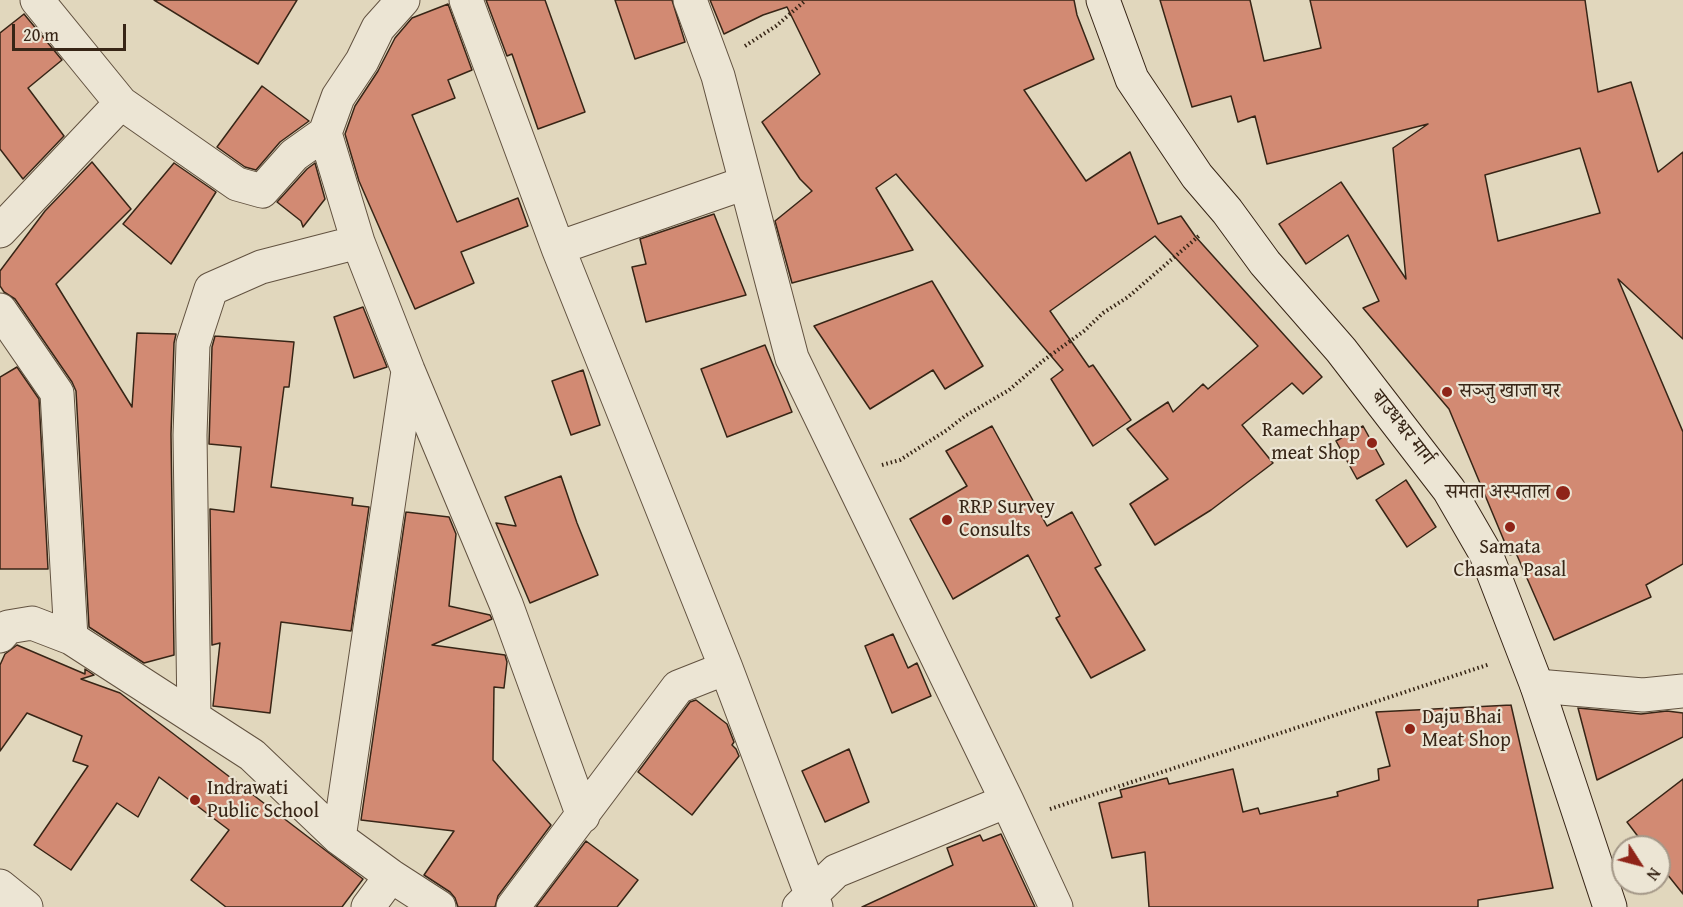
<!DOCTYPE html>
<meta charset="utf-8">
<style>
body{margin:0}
#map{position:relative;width:1683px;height:907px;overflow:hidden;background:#e1d7bd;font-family:"Gentium Book Plus",serif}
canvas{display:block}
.north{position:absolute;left:1611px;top:835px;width:60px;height:60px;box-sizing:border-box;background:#ece5d4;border:2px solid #a49888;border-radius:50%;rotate:126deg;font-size:16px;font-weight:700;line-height:24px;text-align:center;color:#372516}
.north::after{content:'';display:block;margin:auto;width:21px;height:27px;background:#8f2418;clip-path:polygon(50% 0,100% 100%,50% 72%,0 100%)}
.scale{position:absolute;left:12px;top:24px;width:114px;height:27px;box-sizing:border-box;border:3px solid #372516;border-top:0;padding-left:8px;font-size:18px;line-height:21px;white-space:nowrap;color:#372516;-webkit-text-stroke:4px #ece5d4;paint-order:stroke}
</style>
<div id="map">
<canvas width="1683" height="907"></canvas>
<div class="north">N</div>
<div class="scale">20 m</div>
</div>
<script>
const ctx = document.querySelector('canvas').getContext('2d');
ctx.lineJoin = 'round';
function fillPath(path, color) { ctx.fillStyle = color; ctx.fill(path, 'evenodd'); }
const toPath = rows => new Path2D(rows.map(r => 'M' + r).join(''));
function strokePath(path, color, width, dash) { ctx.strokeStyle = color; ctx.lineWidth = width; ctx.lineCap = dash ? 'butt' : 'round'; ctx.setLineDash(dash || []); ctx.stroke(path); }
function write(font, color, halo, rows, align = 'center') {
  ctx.font = font + ' "Gentium Book Plus","Noto Serif Devanagari",serif'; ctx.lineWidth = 4.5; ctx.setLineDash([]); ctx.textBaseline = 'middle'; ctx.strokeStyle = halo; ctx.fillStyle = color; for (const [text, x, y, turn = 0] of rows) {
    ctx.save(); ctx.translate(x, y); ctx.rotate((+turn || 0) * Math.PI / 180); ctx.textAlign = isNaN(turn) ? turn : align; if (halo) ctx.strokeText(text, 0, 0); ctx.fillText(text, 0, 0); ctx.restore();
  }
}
const building = toPath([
 [154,0,297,0,258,64,154,0],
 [486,0,545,0,585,112,538,129,512,54,507,56,486,0],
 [615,0,672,0,685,42,635,59,615,0],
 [710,0,1074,0,1077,15,1094,59,1024,90,1086,181,1130,152,1158,224,1181,216,1195,236,1322,377,1303,394,1292,383,1242,425,1273,463,1211,510,1155,545,1130,504,1168,479,1127,429,1168,402,1173,412,1203,384,1208,389,1258,346,1155,236,1050,311,1089,367,1093,365,1131,420,1093,446,1051,379,1063,370,896,174,876,188,913,250,792,283,775,221,812,191,800,179,762,122,820,74,787,7,763,15,724,34,710,0],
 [1160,0,1250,0,1264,61,1321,48,1310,0,1585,0,1598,92,1631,82,1658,172,1683,152,1683,339,1618,279,1683,432,1683,564,1646,585,1651,597,1554,640,1516,553,1510,555,1449,409,1363,308,1379,301,1348,235,1306,264,1279,224,1341,182,1406,279,1393,148,1428,124,1267,164,1255,116,1238,122,1231,96,1192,107,1160,0],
 [1580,148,1600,213,1498,241,1485,175,1580,148],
 [448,4,472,70,448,80,455,98,412,115,457,222,518,198,528,226,461,252,474,283,415,309,359,181,345,134,355,106,378,71,395,38,412,18,448,4],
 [24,14,62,60,28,88,64,136,23,179,0,149,0,33,24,14],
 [262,86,309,121,280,142,256,170,245,167,217,147,262,86],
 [92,162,131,209,56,284,132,407,137,333,176,334,174,343,171,434,174,655,144,663,89,627,76,391,72,382,15,299,4,292,0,286,0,271,45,211,92,162],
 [174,163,216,192,171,264,123,224,174,163],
 [315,163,325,199,303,227,301,221,277,202,307,169,315,163],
 [714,214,746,295,646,322,632,267,646,264,640,239,714,214],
 [932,281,983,366,945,389,933,370,870,409,814,326,932,281],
 [363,307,387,367,354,378,334,317,363,307],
 [215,336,294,342,289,387,284,387,271,487,353,498,352,505,369,507,351,631,281,622,270,713,213,706,220,643,212,645,210,509,234,512,241,447,209,444,212,347,215,336],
 [765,345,792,412,727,437,701,369,765,345],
 [17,367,39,399,48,569,0,569,0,377,17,367],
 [583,370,600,425,571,435,552,381,583,370],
 [992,426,1047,526,1072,512,1101,565,1095,568,1145,650,1091,678,1056,618,1060,616,1028,555,953,599,910,519,967,486,946,451,992,426],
 [1363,426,1384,464,1357,479,1336,441,1363,426],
 [561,476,577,523,598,575,530,603,496,523,516,526,505,497,561,476],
 [1406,480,1436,527,1407,547,1376,500,1406,480],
 [406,512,449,517,456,534,449,606,490,615,492,619,432,645,505,655,507,662,504,688,494,687,493,760,551,825,498,896,495,907,458,907,455,898,450,892,424,875,454,831,361,820,406,512],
 [893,634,908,668,917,663,931,696,892,713,865,646,893,634],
 [17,645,85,674,85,669,94,675,81,679,120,693,363,879,342,907,226,907,191,880,229,830,159,777,138,817,117,803,71,870,34,845,88,766,73,761,82,736,27,713,0,751,0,665,5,654,17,645],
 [696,700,727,724,734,742,732,745,736,749,739,756,692,815,638,772,690,702,696,700],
 [1511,705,1553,888,1478,900,1478,907,1149,907,1145,852,1112,858,1099,803,1122,797,1120,790,1167,778,1169,784,1233,769,1243,812,1258,808,1260,814,1338,796,1337,792,1379,780,1378,769,1390,766,1376,712,1511,705],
 [1578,708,1641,714,1667,711,1683,713,1683,737,1597,780,1578,708],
 [849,749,869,802,825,822,802,771,849,749],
 [1683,779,1683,894,1659,864,1659,847,1646,847,1627,822,1683,779],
 [1001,834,1035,907,862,907,953,865,947,848,980,835,983,841,1001,834],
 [586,841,638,880,617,907,536,907,586,841]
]);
const path = toPath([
 [745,46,776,26,806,0],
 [882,465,900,460,947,430,965,416,1009,390,1044,360,1084,331,1103,313,1128,297,1200,235],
 [1050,809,1490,664]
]);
const minor = toPath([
 [37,0,121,103,237,184,262,191,294,155,325,133,338,97,362,61,378,28,403,0],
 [466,0,558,248,726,668,816,907],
 [690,0,718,76,792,358,1007,801,1056,907],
 [325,133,358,242,408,370,506,604,583,816],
 [0,231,121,103],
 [558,248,745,183],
 [0,310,57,393,71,638],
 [0,636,8,627,32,623,71,638,252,755,339,838,391,876,439,907],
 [1537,686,1643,695,1683,691],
 [194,717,190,435,193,344,211,289,261,267,358,242],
 [339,838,408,371],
 [0,886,26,907],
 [368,907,391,876],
 [513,907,678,687,726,668],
 [799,907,836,871,1007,801]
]);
const secondary = toPath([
 [1103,0,1132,79,1197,176,1227,211,1265,263,1341,350,1449,490,1486,554,1537,686,1610,907]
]);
const markers = [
 [1447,392,6,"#8f2418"],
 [1372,443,6,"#8f2418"],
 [1563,493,8,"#8f2418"],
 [947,520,6,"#8f2418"],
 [1510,527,6,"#8f2418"],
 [1410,729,6,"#8f2418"],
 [195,800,6,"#8f2418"]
];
const poiNames = [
 ["सञ्जु खाजा घर",1459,392],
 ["Ramechhap",1360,431,"right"],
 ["meat Shop",1360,454,"right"],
 ["समता अस्पताल",1550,493,"right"],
 ["RRP Survey",959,508],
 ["Consults",959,531],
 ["Samata",1510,548,"center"],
 ["Chasma Pasal",1510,571,"center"],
 ["Daju Bhai",1422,718],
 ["Meat Shop",1422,741],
 ["Indrawati",207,789],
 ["Public School",207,812]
];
const streetNames = [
 ["बाउधश्वर मार्ग",1402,428,52]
];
fillPath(building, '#d28a73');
strokePath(building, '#372516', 1.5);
strokePath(minor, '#625240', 35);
strokePath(secondary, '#372516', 35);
strokePath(path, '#372516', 4, [1.5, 3]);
strokePath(minor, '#ece5d4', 33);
strokePath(secondary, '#ece5d4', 33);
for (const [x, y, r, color] of markers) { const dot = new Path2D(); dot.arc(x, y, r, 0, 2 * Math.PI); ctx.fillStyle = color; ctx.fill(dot); strokePath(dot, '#ece5d4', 2); }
write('20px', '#372516', '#ece5d4', poiNames, 'left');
write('20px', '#372516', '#ece5d4', streetNames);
</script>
